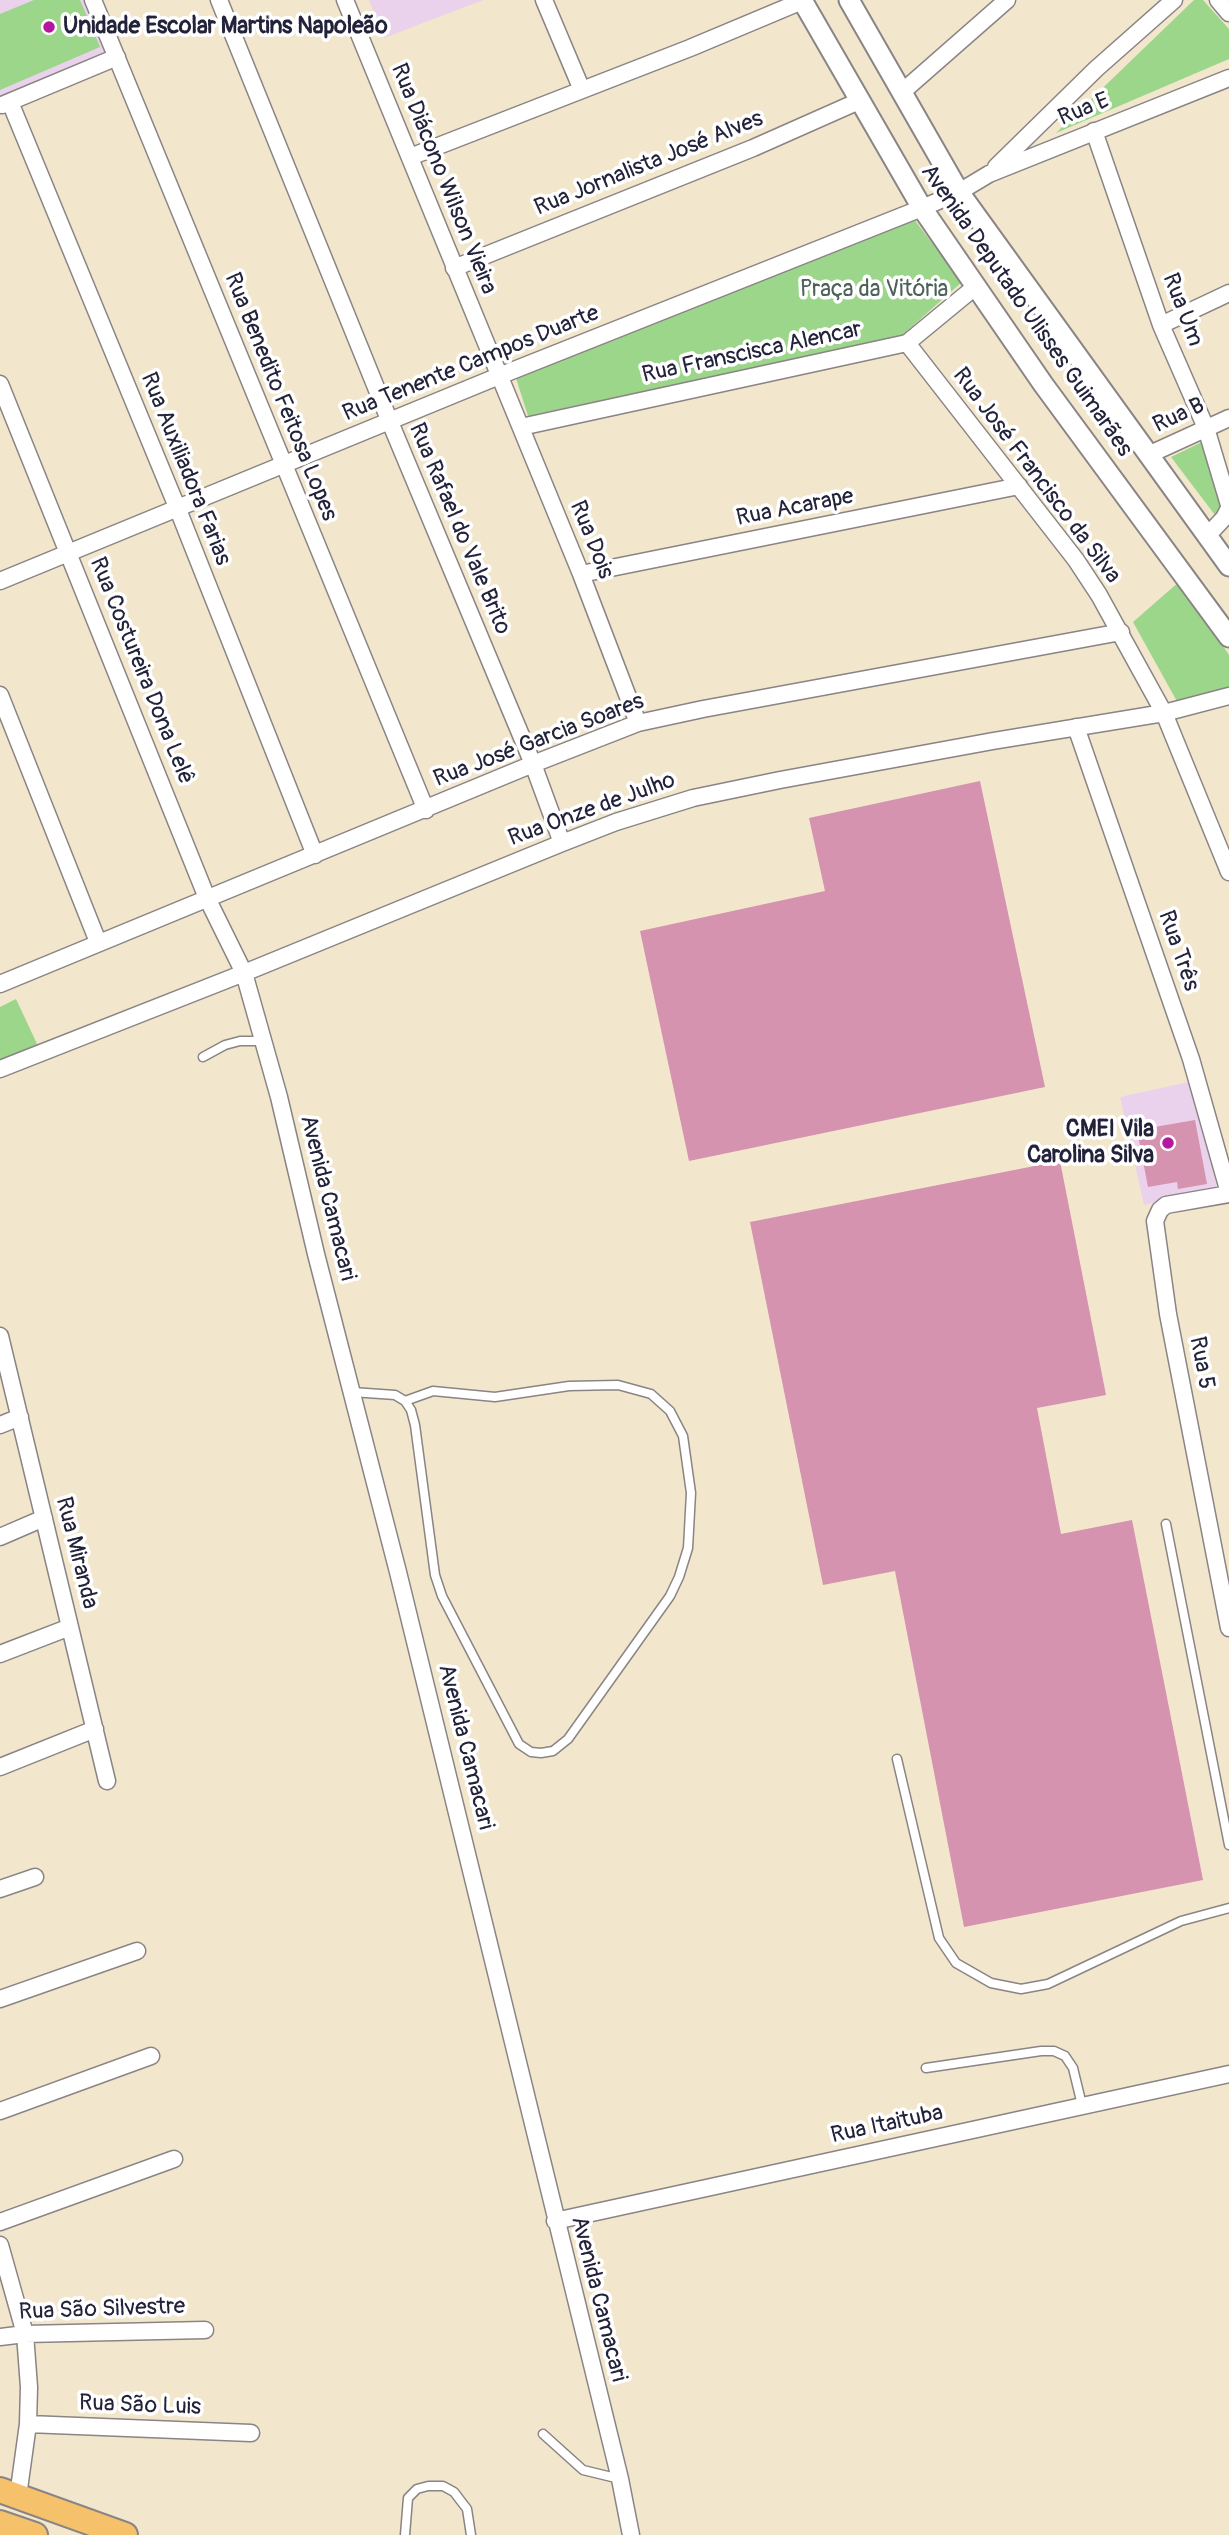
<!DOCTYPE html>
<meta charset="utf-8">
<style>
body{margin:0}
canvas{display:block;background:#f2e6cd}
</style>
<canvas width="1229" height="2535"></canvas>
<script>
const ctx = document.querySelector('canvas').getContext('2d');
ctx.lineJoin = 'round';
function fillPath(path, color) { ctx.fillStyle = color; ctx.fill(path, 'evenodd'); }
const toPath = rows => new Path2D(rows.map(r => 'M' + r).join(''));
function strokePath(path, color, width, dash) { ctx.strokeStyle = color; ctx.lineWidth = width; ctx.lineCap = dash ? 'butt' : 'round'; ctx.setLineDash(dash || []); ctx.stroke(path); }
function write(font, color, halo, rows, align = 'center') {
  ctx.font = font + ' Pangolin,sans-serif'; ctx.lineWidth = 7; ctx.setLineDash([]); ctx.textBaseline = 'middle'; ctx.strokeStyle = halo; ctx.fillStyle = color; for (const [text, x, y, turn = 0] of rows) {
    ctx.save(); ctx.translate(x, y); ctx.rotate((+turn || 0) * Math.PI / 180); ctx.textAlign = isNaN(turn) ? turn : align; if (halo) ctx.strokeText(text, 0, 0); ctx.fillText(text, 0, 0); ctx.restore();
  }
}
const built = toPath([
 [0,0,88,0,110,53,0,98],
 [369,0,483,0,384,38],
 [1193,1081,1217,1189,1144,1205,1120,1097]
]);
const green = toPath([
 [34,0,80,0,100,47,0,90,0,14],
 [1194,0,1203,0,1229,29,1229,59,1056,133],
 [913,218,962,282,900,337,528,416,515,375],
 [1206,440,1224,505,1218,519,1171,457],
 [1180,581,1229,655,1229,690,1179,705,1133,622],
 [16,999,38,1046,0,1061,0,1007]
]);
const building = toPath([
 [980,781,1045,1087,689,1161,640,931,825,891,809,818],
 [1195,1120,1207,1184,1178,1189,1177,1182,1148,1187,1137,1130],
 [1060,1161,1106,1395,1037,1408,1061,1534,1132,1520,1203,1880,964,1927,895,1571,823,1585,750,1222]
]);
const service = toPath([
 [203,1057,225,1045,240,1041,263,1041],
 [352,1392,395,1395,405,1401,411,1410,415,1425,435,1575,442,1596,519,1744,531,1752,541,1753,553,1751,568,1739,670,1596,679,1577,688,1548,691,1493,683,1436,670,1411,651,1394,618,1385,569,1386,495,1397,433,1391,405,1401],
 [1166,1524,1229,1845],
 [897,1759,939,1938,956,1963,991,1983,1021,1989,1048,1984,1181,1921,1229,1908],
 [926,2068,1041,2051,1054,2051,1065,2056,1073,2068,1082,2105],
 [543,2434,583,2470,620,2479],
 [405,2535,408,2498,417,2489,428,2486,443,2486,454,2492,467,2509,471,2535]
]);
const minor = toPath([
 [93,0,426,810],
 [219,0,390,422,533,764,562,843],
 [345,0,581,574,638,723],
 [544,0,582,90],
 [1218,0,1229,13],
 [901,93,1007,0],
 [10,102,177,507,315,855],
 [2,105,117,57],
 [1094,131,1161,325,1206,428,1229,505],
 [410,157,690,48,802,1],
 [996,167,1096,69,1174,0],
 [454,268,753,148,859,101],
 [1161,325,1229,293],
 [907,343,1076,560,1099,595,1164,713,1229,872],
 [0,384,207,898,244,973,279,1097,316,1254,398,1572,620,2479,631,2535],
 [521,427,907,343,975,287],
 [1148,455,1229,418],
 [1207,536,1224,518,1229,508],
 [581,574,1019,486],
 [0,581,499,376,922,208,959,192,989,174,1229,78],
 [0,695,98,942],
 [1076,727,1191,1059,1229,1193],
 [0,984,533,764,638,723,703,709,1121,632],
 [0,1069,244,973,562,843,616,822,693,798,780,780,993,741,1164,713,1229,696],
 [1229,1194,1166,1205,1160,1210,1155,1221,1168,1314,1229,1628],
 [0,1336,107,1781],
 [0,1425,20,1417],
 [0,1537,44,1518],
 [0,1654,70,1627],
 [0,1767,95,1729],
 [0,1889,35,1877],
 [0,1999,137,1951],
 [0,2111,151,2056],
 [555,2221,1229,2074],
 [0,2222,174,2159],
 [0,2245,25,2334,29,2387,28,2424,18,2496],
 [0,2337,25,2334,205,2330],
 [28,2424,251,2433]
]);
const tertiary = toPath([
 [802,0,922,208,1043,384,1229,637],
 [849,0,959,192,1229,566]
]);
const primary = toPath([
 [0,2490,125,2535],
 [0,2523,35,2535]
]);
const markers = [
 [49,27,7,"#b5179e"],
 [1168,1143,7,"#b5179e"]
];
const poiNames = [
 ["Unidade Escolar Martins Napoleão",63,27],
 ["CMEI Vila",1154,1130,"right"],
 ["Carolina Silva",1154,1156,"right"]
];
const streetNames = [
 ["Rua E",1084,110,-22],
 ["Rua Jornalista José Alves",649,164,-22],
 ["Rua Diácono Wilson Vieira",443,179,68],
 ["Rua Um",1182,310,69],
 ["Avenida Deputado Ulisses Guimarães",1026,311,55],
 ["Rua Franscisca Alencar",752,353,-12],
 ["Rua Tenente Campos Duarte",471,364,-22],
 ["Rua Benedito Feitosa Lopes",280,397,68],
 ["Rua B",1179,416,-25],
 ["Rua Auxiliadora Farias",185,469,68],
 ["Rua José Francisco da Silva",1036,476,53],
 ["Rua Acarape",795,508,-11],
 ["Rua Rafael do Vale Brito",459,529,67],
 ["Rua Dois",591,540,68],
 ["Rua Costureira Dona Lelê",141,671,68],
 ["Rua José Garcia Soares",539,741,-21],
 ["Rua Onze de Julho",592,810,-20],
 ["Rua Três",1178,951,71],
 ["Avenida Camacari",327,1198,76],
 ["Rua 5",1201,1363,79],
 ["Rua Miranda",76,1553,76],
 ["Avenida Camacari",465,1747,76],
 ["Rua Itaituba",887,2125,-12],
 ["Avenida Camacari",598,2299,76],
 ["Rua São Silvestre",102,2310,-2],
 ["Rua São Luis",140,2406,2]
];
const parkNames = [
 ["Praça da Vitória",874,290]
];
fillPath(built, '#ead1ec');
fillPath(green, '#9bd68a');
fillPath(building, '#d593af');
strokePath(service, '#8a8484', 11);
strokePath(minor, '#8a8484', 19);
strokePath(tertiary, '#8a8484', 23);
strokePath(primary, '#8a8484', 28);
strokePath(service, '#fff', 8);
strokePath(minor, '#fff', 16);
strokePath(tertiary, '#fff', 19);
strokePath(primary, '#f5c16b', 24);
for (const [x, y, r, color] of markers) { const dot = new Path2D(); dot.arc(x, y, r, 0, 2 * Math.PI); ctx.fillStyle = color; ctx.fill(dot); strokePath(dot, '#fff', 2.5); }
write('bold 23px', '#22223b', '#fff', poiNames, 'left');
write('23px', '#22223b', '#fff', streetNames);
write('23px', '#4c6157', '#fff', parkNames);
</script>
